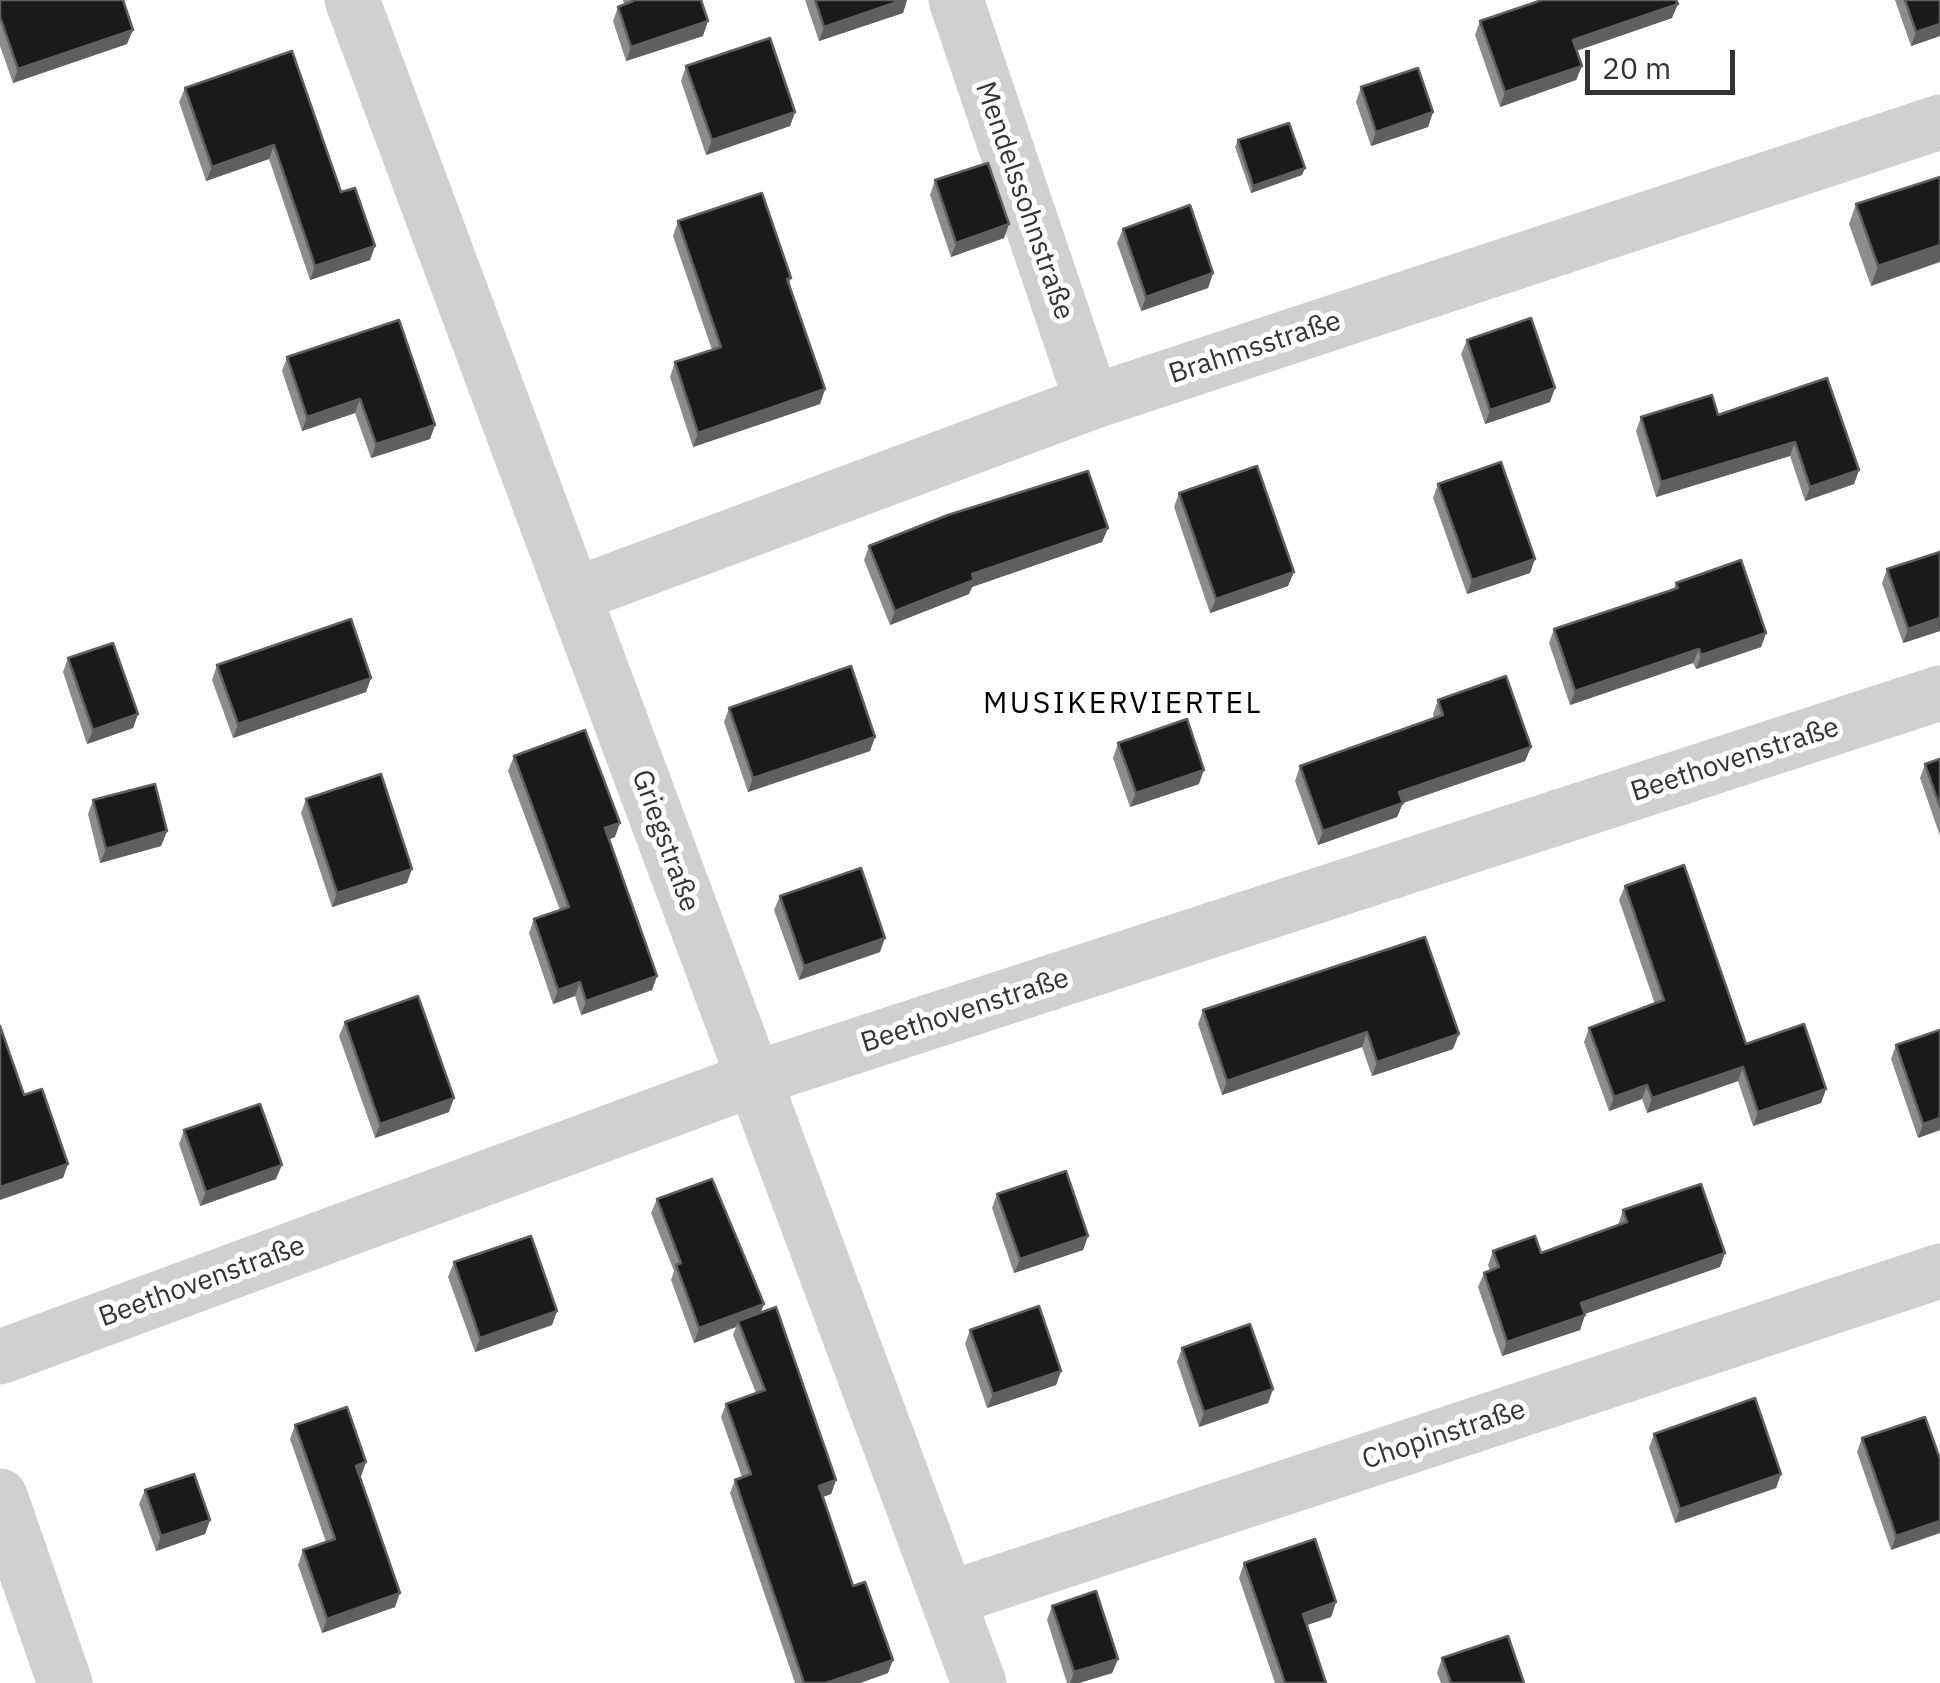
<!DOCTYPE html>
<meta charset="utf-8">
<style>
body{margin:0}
#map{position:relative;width:1940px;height:1683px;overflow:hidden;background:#fff;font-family:"IBM Plex Sans",sans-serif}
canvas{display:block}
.scale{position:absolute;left:1585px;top:50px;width:150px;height:45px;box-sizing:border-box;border:5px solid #333;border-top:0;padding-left:12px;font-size:30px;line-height:35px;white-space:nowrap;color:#333;-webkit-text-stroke:8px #fff;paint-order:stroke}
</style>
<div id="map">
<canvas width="1940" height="1683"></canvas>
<div class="scale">20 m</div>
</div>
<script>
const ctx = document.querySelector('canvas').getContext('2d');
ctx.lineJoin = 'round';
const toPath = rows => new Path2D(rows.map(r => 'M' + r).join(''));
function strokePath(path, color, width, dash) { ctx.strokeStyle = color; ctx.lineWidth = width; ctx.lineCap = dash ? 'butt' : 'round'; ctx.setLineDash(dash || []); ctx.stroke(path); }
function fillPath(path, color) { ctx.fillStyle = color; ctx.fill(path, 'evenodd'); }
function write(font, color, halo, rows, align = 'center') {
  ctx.font = font + ' "IBM Plex Sans",sans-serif'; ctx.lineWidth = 10; ctx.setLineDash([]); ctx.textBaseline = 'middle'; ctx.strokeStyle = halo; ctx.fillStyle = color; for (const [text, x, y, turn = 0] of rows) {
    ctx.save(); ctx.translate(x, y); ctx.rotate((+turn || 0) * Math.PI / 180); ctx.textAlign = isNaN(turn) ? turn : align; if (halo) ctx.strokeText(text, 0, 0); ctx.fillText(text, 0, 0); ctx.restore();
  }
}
const street = toPath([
 [352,0,979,1683],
 [956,0,1092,402],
 [577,594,1092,402,1940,122],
 [0,1357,751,1080,1940,693],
 [0,1496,65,1683],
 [948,1599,1940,1271]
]);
const wall = toPath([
 [0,0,127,44,13,83,0,46],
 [623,0,701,0,703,36,626,61,613,21,618,7,624,4],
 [805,0,907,0,903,13,819,41],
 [1895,0,1940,0,1940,36,1911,46],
 [1672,18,1576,51,1582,66,1576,80,1500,107,1475,35,1480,21],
 [292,51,341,192,375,246,370,260,310,280,269,159,206,181,179,102,185,88],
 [686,66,795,112,790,126,706,155,681,81],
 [1361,87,1433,112,1428,127,1371,146,1356,102],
 [1238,140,1305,168,1302,175,1251,193,1235,147],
 [1940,177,1871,286,1849,224,1856,204],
 [935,180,1009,224,1004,238,951,257,930,195],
 [678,221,791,278,789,285,825,389,820,404,693,447,670,377,675,362,712,350,673,236],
 [1123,229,1213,273,1208,288,1141,311,1117,243],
 [1467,340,1550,402,1485,424,1461,354],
 [287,357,435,425,430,439,371,458,355,413,302,431,282,371],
 [1827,378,1859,470,1854,484,1805,501,1790,456,1656,497,1636,431,1641,417,1718,415],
 [1438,484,1530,573,1467,594,1433,498],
 [1179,493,1294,572,1288,586,1210,613,1174,507],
 [1108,528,1102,542,972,587,969,594,890,625,864,560,869,546],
 [1940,552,1940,631,1903,643,1882,583,1887,569],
 [1676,583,1766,633,1761,647,1696,669,1693,663,1570,705,1549,643,1554,629,1674,589],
 [68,658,138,714,133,728,87,744,63,672],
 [217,665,371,678,366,692,233,738,212,680],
 [1438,700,1531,747,1525,761,1403,803,1397,817,1318,845,1295,781,1300,766,1434,718,1433,714],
 [729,708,875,737,870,751,748,792,724,722],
 [1118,743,1199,784,1130,807,1113,758],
 [514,756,615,837,609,839,657,976,652,990,581,1015,575,996,553,1004,529,933,534,919,560,910,508,771],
 [1940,759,1940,836,1920,778,1925,764],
 [306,799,407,883,332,907,301,813],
 [93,800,167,831,161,846,100,863,88,814],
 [1625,886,1746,1044,1826,1089,1821,1103,1753,1126,1738,1081,1647,1113,1642,1099,1609,1111,1584,1042,1589,1028,1655,1004,1619,900],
 [780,896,880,952,799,980,774,910],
 [1425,937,1453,1049,1372,1076,1362,1047,1222,1095,1198,1024,1203,1010],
 [345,1022,449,1112,375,1138,339,1036],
 [1896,1045,1940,1130,1918,1138,1891,1059],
 [184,1130,276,1179,200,1206,179,1144],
 [997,1194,1088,1236,1083,1250,1014,1273,992,1208],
 [657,1199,761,1312,836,1480,831,1494,823,1497,853,1586,888,1673,860,1683,795,1683,730,1493,735,1480,742,1477,721,1417,726,1404,756,1393,733,1335,736,1327,694,1343,671,1280,674,1271,651,1213],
 [1623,1210,1725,1253,1720,1267,1585,1314,1580,1330,1502,1356,1478,1287,1484,1273,1490,1270,1488,1265,1493,1251,1541,1253,1618,1225],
 [454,1262,557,1311,552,1325,475,1352,448,1277],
 [970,1330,1061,1371,1056,1385,987,1408,965,1344],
 [1182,1348,1273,1389,1268,1403,1199,1427,1177,1362],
 [295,1425,366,1462,361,1476,360,1477,395,1607,322,1633,298,1565,303,1550,326,1542,290,1439],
 [1654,1434,1781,1474,1776,1488,1675,1523,1649,1448],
 [1862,1438,1940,1459,1891,1550,1857,1452],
 [145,1490,210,1520,205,1534,156,1551,139,1504],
 [1244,1563,1336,1602,1331,1617,1307,1625,1326,1683,1275,1683,1239,1578],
 [1052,1606,1118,1659,1112,1673,1079,1683,1067,1683,1047,1620],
 [1442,1658,1524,1683,1441,1683,1437,1673]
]);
const shadedWall = toPath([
 [903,0,907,0,903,13,819,41,824,27],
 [1678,4,1672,18,1567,54,1573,40],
 [708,21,703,36,626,61,631,47],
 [1940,24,1940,36,1911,46,1916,32],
 [133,30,127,44,13,83,18,69],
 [1582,66,1576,80,1500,107,1505,92],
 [795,112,790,126,706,155,712,140],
 [1433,112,1428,127,1371,146,1376,132],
 [274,145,269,159,206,181,212,167],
 [1305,168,1302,175,1251,193,1253,186],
 [1009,224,1004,238,951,257,956,243],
 [1940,245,1940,262,1871,286,1878,266],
 [375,246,370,260,310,280,315,266],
 [1213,273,1208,288,1141,311,1146,297],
 [1555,388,1550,402,1485,424,1490,410],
 [825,389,820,404,693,447,698,433],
 [360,399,355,413,302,431,307,417],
 [435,425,430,439,371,458,376,444],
 [1795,442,1790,456,1656,497,1661,482],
 [1859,470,1854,484,1805,501,1810,487],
 [1108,528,1102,542,972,587,969,594,890,625,895,611,972,574],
 [1535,559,1530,573,1467,594,1472,580],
 [1294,572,1288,586,1210,613,1216,599],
 [1940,618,1940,631,1903,643,1908,629],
 [1766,633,1761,647,1696,669,1701,655],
 [1699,649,1693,663,1570,705,1575,691],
 [371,678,366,692,233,738,238,724],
 [138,714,133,728,87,744,93,730],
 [875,737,870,751,748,792,753,778],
 [1531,747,1525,761,1403,803,1397,817,1318,845,1323,831,1399,792],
 [1204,770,1199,784,1130,807,1136,793],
 [620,823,615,837,600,843,605,828],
 [167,831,161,846,100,863,106,849],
 [412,869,407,883,332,907,337,893],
 [885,938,880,952,799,980,804,966],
 [657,976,652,990,581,1015,586,1001],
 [580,982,575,996,553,1004,558,990],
 [1367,1032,1362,1047,1222,1095,1227,1081],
 [1459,1034,1453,1049,1372,1076,1377,1062],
 [1743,1067,1738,1081,1647,1113,1652,1098],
 [1647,1085,1642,1099,1609,1111,1614,1097],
 [1826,1089,1821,1103,1753,1126,1758,1112],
 [454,1098,449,1112,375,1138,380,1124],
 [1940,1118,1940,1130,1918,1138,1923,1124],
 [68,1164,63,1178,0,1200,0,1187],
 [282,1165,276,1179,200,1206,206,1192],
 [1088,1236,1083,1250,1014,1273,1020,1259],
 [1725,1253,1720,1267,1576,1317,1581,1303],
 [764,1304,759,1318,738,1321,736,1327,694,1343,699,1328],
 [557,1311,552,1325,475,1352,480,1338],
 [1585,1315,1580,1330,1502,1356,1507,1342],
 [1061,1371,1056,1385,987,1408,993,1394],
 [1273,1389,1268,1403,1199,1427,1204,1412],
 [366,1462,361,1476,351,1480,356,1466],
 [1781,1474,1776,1488,1675,1523,1680,1509],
 [836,1480,831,1494,814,1500,819,1486],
 [210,1520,205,1534,156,1551,161,1536],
 [1940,1521,1940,1533,1891,1550,1896,1536],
 [400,1593,395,1607,322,1633,327,1619],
 [1336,1602,1331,1617,1298,1628,1303,1614],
 [1118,1659,1112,1673,1079,1683,1070,1683,1074,1672],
 [893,1660,888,1673,860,1683,826,1683]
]);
const building = toPath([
 [0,0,123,0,133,30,18,69,0,17,0,0],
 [632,0,701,0,708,21,631,47,618,7,633,1,632,0],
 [815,0,903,0,824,27,815,0],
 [1542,0,1676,0,1678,4,1573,40,1582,66,1505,92,1480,21,1542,0],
 [1905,0,1940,0,1940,24,1916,32,1905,0],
 [770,38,795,112,712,140,686,66,770,38],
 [292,51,341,192,355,188,375,246,315,266,274,145,212,167,185,88,292,51],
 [1418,68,1433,112,1376,132,1361,87,1418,68],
 [1289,123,1305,168,1253,186,1238,140,1289,123],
 [988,163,1009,224,956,243,935,180,988,163],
 [1940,177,1940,245,1878,266,1856,204,1940,177],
 [762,193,791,278,787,279,825,389,698,433,675,362,721,347,678,221,762,193],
 [1190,205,1213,273,1146,297,1123,229,1190,205],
 [1531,318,1555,388,1490,410,1467,340,1531,318],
 [399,320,435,425,376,444,360,399,307,417,287,357,399,320],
 [1827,378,1859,470,1810,487,1795,442,1661,482,1641,417,1712,395,1718,415,1827,378],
 [1501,462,1535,559,1472,580,1438,484,1501,462],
 [1257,466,1294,572,1216,599,1179,493,1257,466],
 [1088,471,1108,528,972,574,974,580,895,611,869,546,948,515,1088,471],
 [1940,552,1940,618,1908,629,1887,569,1940,552],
 [1741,560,1766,633,1701,655,1699,649,1575,691,1554,629,1678,588,1676,583,1741,560],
 [351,619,371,678,238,724,217,665,351,619],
 [113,643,138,714,93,730,68,658,113,643],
 [851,666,875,737,753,778,729,708,851,666],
 [1506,676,1531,747,1399,792,1403,803,1323,831,1300,766,1443,715,1438,700,1506,676],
 [1187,719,1204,770,1136,793,1118,743,1187,719],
 [585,730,620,823,605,828,657,976,586,1001,580,982,558,990,534,919,569,907,514,756,585,730],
 [1940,759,1940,807,1925,764,1940,759],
 [381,774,412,869,337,893,306,799,381,774],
 [155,784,167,831,106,849,93,800,155,784],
 [1684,865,1746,1044,1804,1024,1826,1089,1758,1112,1743,1067,1652,1098,1647,1085,1614,1097,1589,1028,1664,1000,1625,886,1684,865],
 [861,868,885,938,804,966,780,896,861,868],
 [1425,937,1459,1034,1377,1062,1367,1032,1227,1081,1203,1010,1425,937],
 [418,996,454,1098,380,1124,345,1022,418,996],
 [0,1026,24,1095,42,1089,68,1164,0,1187,0,1026],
 [1940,1030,1940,1118,1923,1124,1896,1045,1940,1030],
 [260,1104,282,1165,206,1192,184,1130,260,1104],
 [1066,1171,1088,1236,1020,1259,997,1194,1066,1171],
 [712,1179,764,1304,699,1328,676,1265,681,1263,657,1199,712,1179],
 [1701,1184,1725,1253,1581,1303,1585,1315,1507,1342,1484,1273,1499,1267,1493,1251,1535,1236,1541,1253,1627,1222,1623,1210,1701,1184],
 [531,1236,557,1311,480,1338,454,1262,531,1236],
 [1039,1306,1061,1371,993,1394,970,1330,1039,1306],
 [776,1307,836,1480,819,1486,853,1586,865,1582,893,1660,826,1683,804,1683,735,1480,751,1474,726,1404,765,1390,738,1321,776,1307],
 [1250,1324,1273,1389,1204,1412,1182,1348,1250,1324],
 [1755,1398,1781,1474,1680,1509,1654,1434,1755,1398],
 [347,1407,366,1462,356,1466,400,1593,327,1619,303,1550,335,1539,295,1425,347,1407],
 [1925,1417,1940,1459,1940,1521,1896,1536,1862,1438,1925,1417],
 [194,1474,210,1520,161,1536,145,1490,194,1474],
 [1315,1539,1336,1602,1303,1614,1326,1683,1285,1683,1244,1563,1315,1539],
 [1096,1591,1118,1659,1074,1672,1052,1606,1096,1591],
 [1508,1636,1524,1683,1451,1683,1442,1658,1508,1636]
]);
const streetNames = [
 ["Mendelssohnstraße",1024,201,71],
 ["Brahmsstraße",1255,348,-18],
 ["Beethovenstraße",1735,760,-18],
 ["Griegstraße",665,841,70],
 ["Beethovenstraße",965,1011,-18],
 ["Beethovenstraße",202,1282,-20],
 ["Chopinstraße",1444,1435,-18]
];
const neighbourhoodNames = [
 ["MUSIKERVIERTEL",1123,704]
];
strokePath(street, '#d0d0d0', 55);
fillPath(wall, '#8c8c8c');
fillPath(shadedWall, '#5f5f5f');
fillPath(building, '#1a1a1a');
strokePath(building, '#5f5f5f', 2.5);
write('28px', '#333', '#fff', streetNames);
ctx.letterSpacing = '2.5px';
write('30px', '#000', '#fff', neighbourhoodNames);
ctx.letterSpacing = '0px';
</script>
